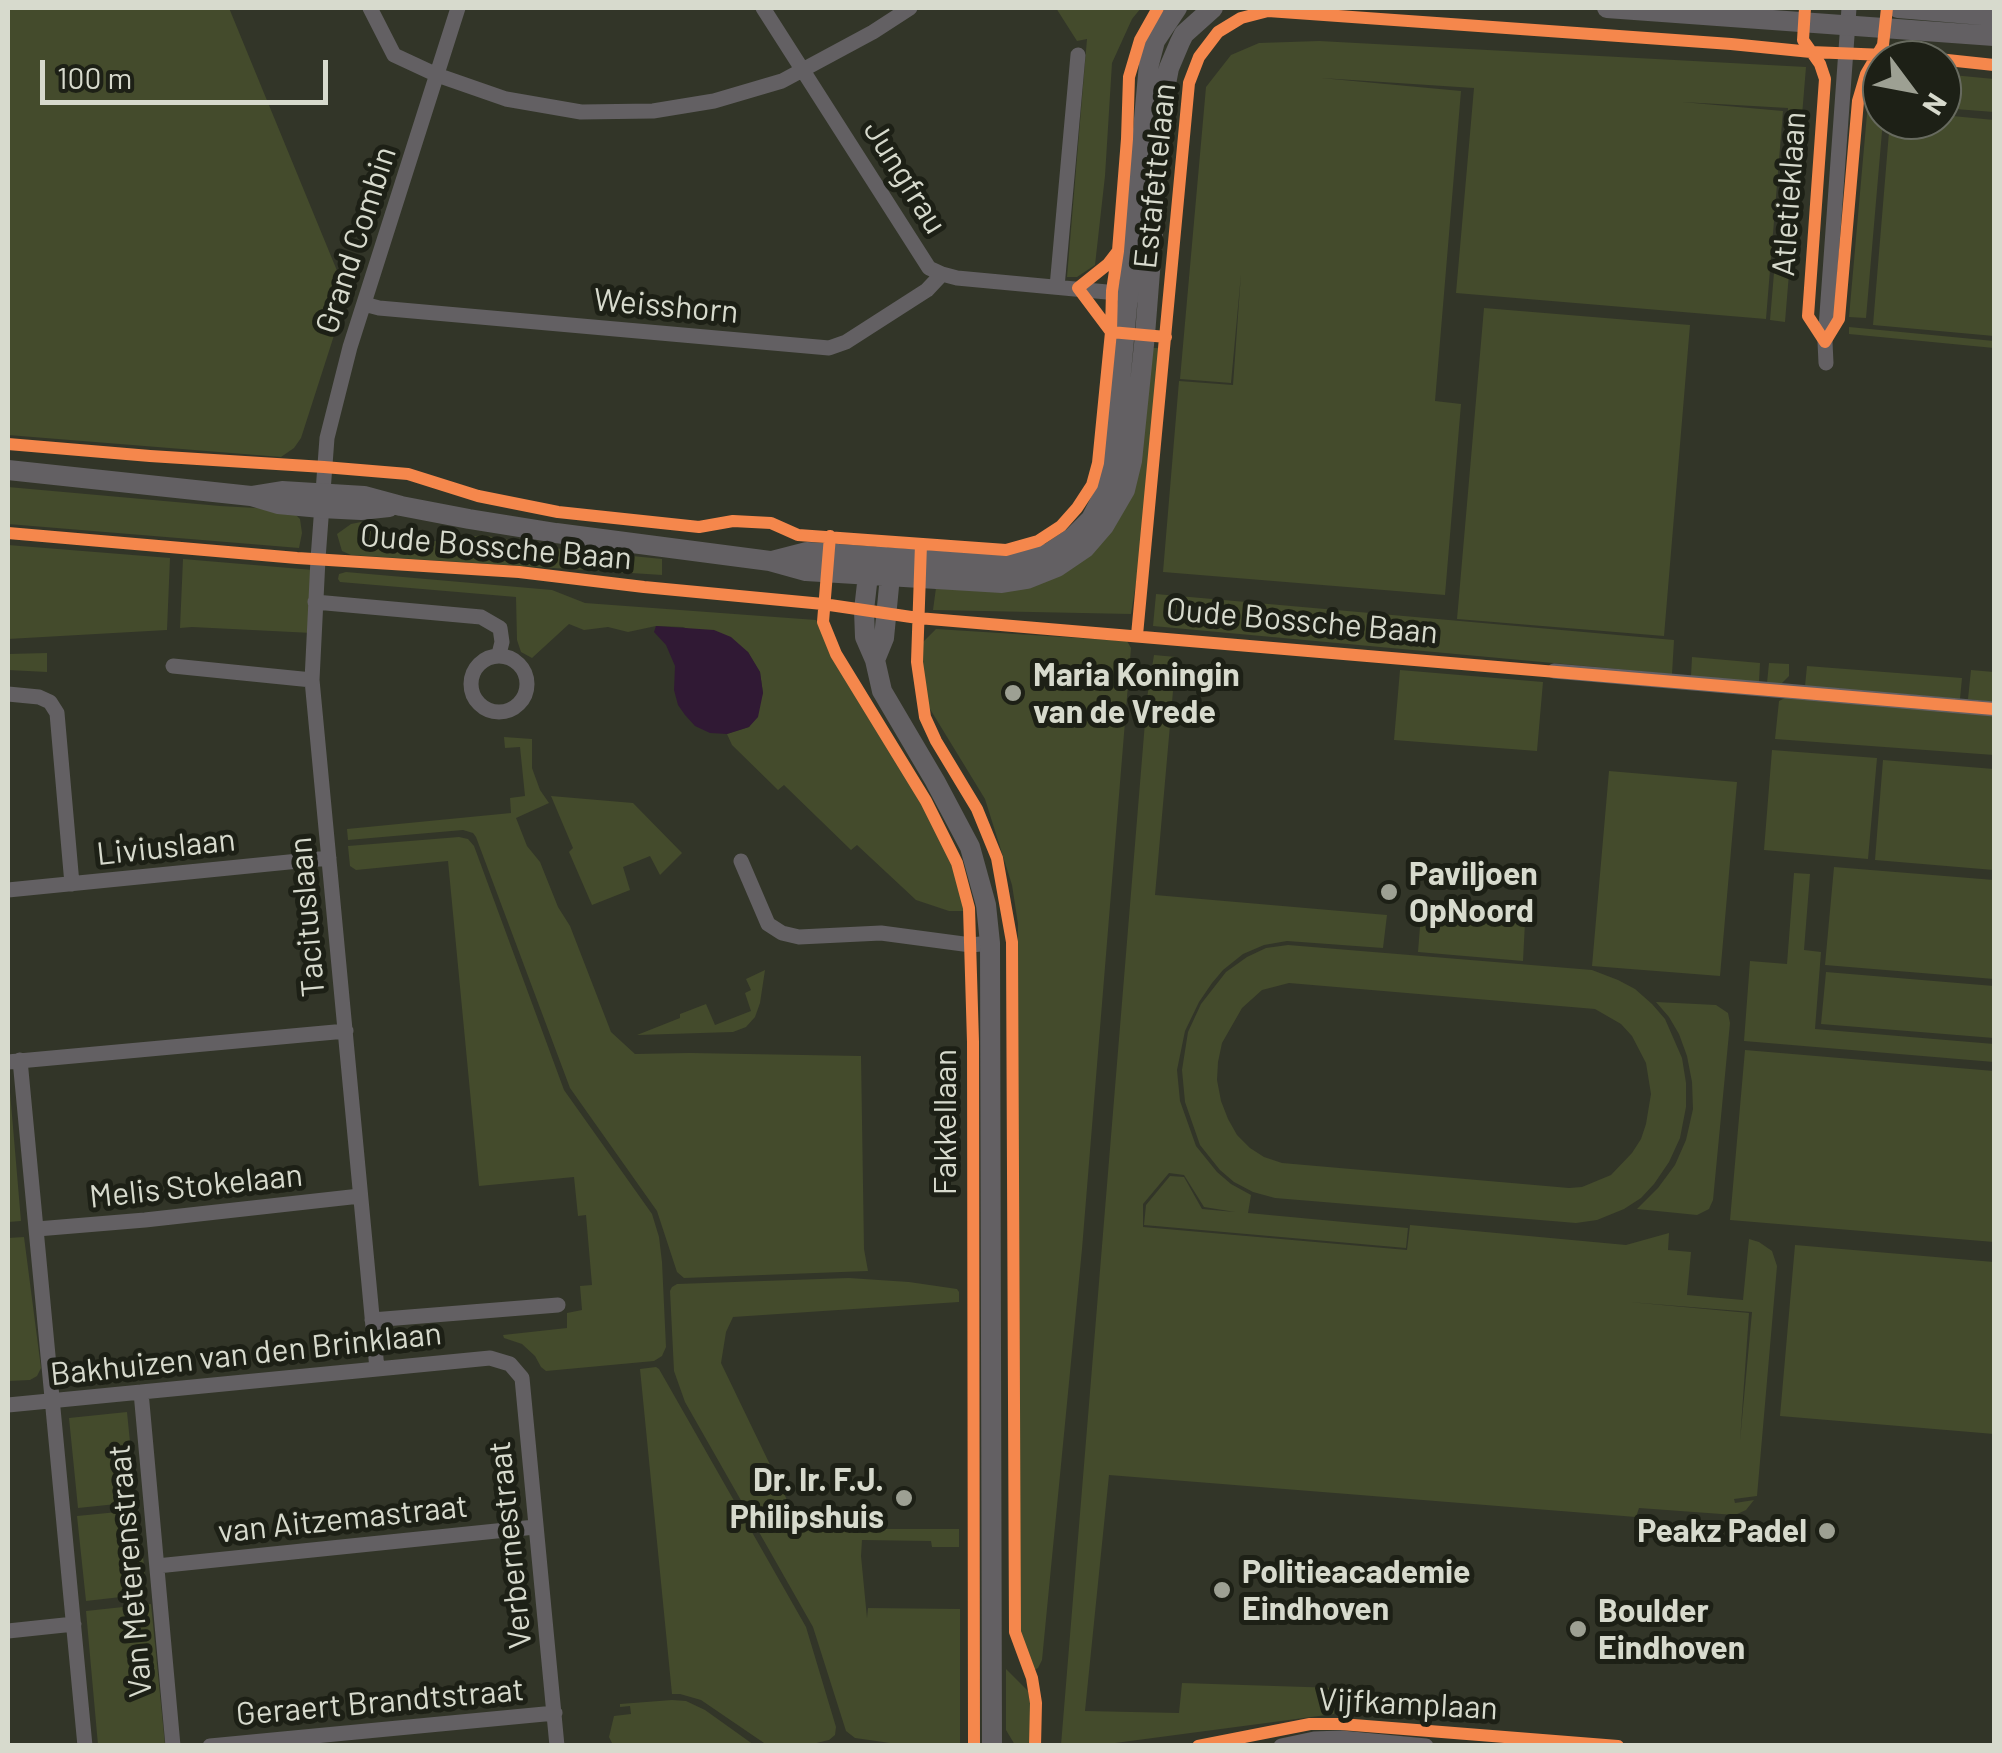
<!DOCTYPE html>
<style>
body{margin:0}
#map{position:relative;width:2002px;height:1753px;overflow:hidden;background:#323528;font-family:Barlow,sans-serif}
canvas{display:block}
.frame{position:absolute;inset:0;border:10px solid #d7dacd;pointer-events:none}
.north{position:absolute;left:1862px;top:40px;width:100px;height:100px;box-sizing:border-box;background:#1d2016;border:2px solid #676a5f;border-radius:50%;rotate:122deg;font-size:28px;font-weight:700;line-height:40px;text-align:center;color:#d7dacd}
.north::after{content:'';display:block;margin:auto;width:35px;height:45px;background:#9da093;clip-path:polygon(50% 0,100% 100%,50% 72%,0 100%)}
.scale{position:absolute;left:40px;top:60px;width:288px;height:45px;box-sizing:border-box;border:5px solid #d7dacd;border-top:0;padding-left:12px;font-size:30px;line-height:35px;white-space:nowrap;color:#d7dacd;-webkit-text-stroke:8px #1d2016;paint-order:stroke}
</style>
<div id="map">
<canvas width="2002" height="1753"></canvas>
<div class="frame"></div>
<div class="north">N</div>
<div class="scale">100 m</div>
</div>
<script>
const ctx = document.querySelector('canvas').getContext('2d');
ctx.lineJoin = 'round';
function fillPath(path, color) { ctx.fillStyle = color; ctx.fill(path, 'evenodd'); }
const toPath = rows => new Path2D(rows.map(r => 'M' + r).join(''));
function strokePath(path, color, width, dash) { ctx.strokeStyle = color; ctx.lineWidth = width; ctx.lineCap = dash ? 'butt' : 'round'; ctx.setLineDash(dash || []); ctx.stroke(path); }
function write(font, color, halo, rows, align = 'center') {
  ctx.font = font + ' Barlow,sans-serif'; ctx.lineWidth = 10; ctx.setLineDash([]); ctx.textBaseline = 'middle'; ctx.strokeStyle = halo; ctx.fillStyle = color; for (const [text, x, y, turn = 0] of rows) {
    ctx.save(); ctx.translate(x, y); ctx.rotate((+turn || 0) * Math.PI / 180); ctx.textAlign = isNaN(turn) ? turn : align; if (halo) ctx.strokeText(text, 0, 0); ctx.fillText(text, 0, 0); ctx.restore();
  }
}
const green = toPath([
 [8,8,229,8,347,295,301,438,294,448,281,457,8,435],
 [1056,8,1141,8,1132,19,1112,63,1105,176,1095,265,1077,277,1067,277,1087,39,1077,41],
 [1319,41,1806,67,1785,322,1770,320,1788,108,1682,102,1783,111,1766,319,1456,293,1474,88,1321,78,1461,91,1435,401,1461,404,1445,595,1163,572,1179,381,1233,385,1241,274,1231,383,1180,379,1206,87,1231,55,1259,43],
 [1878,69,1882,69,1883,120,1866,318,1849,317,1870,80],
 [1942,74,1994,79,1994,112,1942,108],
 [1942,115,1994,120,1994,336,1873,325,1890,120,1942,120],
 [1484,308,1690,325,1664,636,1457,619],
 [1849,327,1994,341,1994,348,1849,334],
 [1149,348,1160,348,1142,545,1131,614,933,610,936,588,1090,553],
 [8,487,220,506,291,510,300,519,302,533,299,548,8,524],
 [361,522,408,537,441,542,482,535,553,548,662,559,662,575,351,555,342,551,337,534,351,524],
 [8,545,170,558,167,630,8,639],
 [183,559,313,570,312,633,192,627,180,628],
 [346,572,552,590,585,603,816,620,829,648,941,835,955,871,964,911,949,911,916,900,857,845,851,850,784,785,778,790,732,745,727,734,749,727,763,693,760,672,748,652,683,627,656,626,628,632,608,627,584,630,569,624,532,658,521,652,517,640,516,597,340,582,338,579,339,574],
 [1156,594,1674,640,1672,674,1153,626],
 [936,629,1127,641,1131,648,1082,1249,1042,1660,1038,1668,1032,1671,1021,1640,1018,1619,1018,924,1012,885,985,799,930,709,921,684,919,661,923,642],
 [47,653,47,672,8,670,8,654],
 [1154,655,1176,657,1155,895,1387,915,1383,948,1287,941,1264,945,1243,954,1223,970,1212,983,1199,1002,1185,1031,1177,1070,1180,1101,1196,1146,1217,1172,1231,1184,1251,1195,1248,1213,1408,1228,1406,1248,1144,1225,1146,1205,1170,1176,1184,1177,1202,1209,1235,1212,1204,1207,1184,1175,1169,1173,1143,1204,1143,1227,1407,1250,1410,1225,1626,1245,1669,1233,1668,1250,1691,1252,1687,1295,1743,1300,1749,1239,1759,1242,1772,1251,1777,1266,1757,1496,1734,1499,1735,1503,1754,1500,1746,1510,1735,1515,1639,1508,1636,1517,1109,1475,1085,1711,1179,1713,1182,1683,1337,1688,1334,1714,1100,1745,1061,1745,1147,698],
 [1629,1302,1752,1312,1740,1441,1749,1313],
 [1692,657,1760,663,1759,682,1691,676],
 [1769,663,1789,664,1789,676,1781,684,1767,683],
 [1807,666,1962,678,1960,699,1805,686],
 [1400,670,1543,682,1537,751,1394,740],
 [1971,670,1994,672,1994,702,1968,699],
 [1787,697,1994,715,1994,755,1775,739,1779,701],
 [504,737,532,739,532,768,540,790,549,803,516,818,527,846,540,862,558,907,570,926,611,1032,635,1054,690,1053,861,1056,864,1249,868,1271,684,1278,677,1272,657,1211,570,1088,476,837,473,833,463,830,348,840,347,829,511,813,510,798,525,796,520,747,505,748],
 [1772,750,1877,758,1868,859,1764,850],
 [1883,760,1994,769,1994,870,1875,860],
 [1609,771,1737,782,1720,976,1592,966],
 [551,796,633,803,682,853,660,875,650,856,623,867,630,890,592,905,569,852,573,848],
 [459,837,468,839,474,846,564,1090,652,1214,659,1237,662,1262,666,1347,662,1356,654,1361,546,1371,541,1367,535,1356,522,1344,504,1338,503,1335,567,1328,567,1313,582,1310,580,1286,592,1285,586,1215,578,1216,574,1177,479,1186,448,861,356,870,350,866,348,846],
 [1834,867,1994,880,1994,979,1825,965],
 [1794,873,1810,874,1804,950,1821,952,1815,1029,1994,1044,1994,1062,1744,1041,1750,961,1787,964],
 [1421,914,1525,922,1523,961,1418,952],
 [1288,945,1592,970,1618,980,1635,989,1652,1004,1665,1019,1682,1058,1686,1083,1686,1107,1680,1138,1669,1162,1654,1184,1641,1198,1624,1209,1597,1220,1576,1223,1275,1198,1253,1192,1234,1182,1220,1170,1200,1145,1185,1102,1182,1070,1188,1032,1201,1004,1226,972,1247,957,1266,948],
 [1289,983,1595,1009,1621,1024,1632,1036,1646,1063,1651,1094,1646,1124,1641,1139,1632,1153,1611,1175,1582,1187,1569,1188,1282,1163,1264,1157,1250,1148,1237,1135,1228,1119,1221,1101,1217,1080,1218,1062,1222,1043,1242,1008,1262,990],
 [765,970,760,1003,755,1017,746,1027,733,1032,637,1035,680,1018,680,1014,706,1004,715,1025,751,1011,745,993,751,990,746,979],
 [1826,972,1994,986,1994,1038,1821,1024],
 [1656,1002,1716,1005,1728,1013,1730,1023,1713,1200,1709,1209,1697,1215,1637,1209,1658,1188,1675,1165,1686,1140,1693,1109,1692,1082,1687,1056,1679,1034,1669,1017],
 [1745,1050,1994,1071,1994,1242,1730,1220],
 [9,1080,21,1221,8,1222,8,1081],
 [24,1237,41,1368,37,1376,30,1380,8,1381,8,1238],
 [1795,1245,1994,1262,1994,1434,1780,1416],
 [849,1278,909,1282,957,1289,959,1292,959,1302,733,1317,726,1332,721,1363,801,1529,959,1529,959,1547,932,1547,931,1541,862,1540,861,1556,867,1618,868,1608,960,1609,960,1745,904,1745,855,1738,846,1731,813,1627,685,1402,674,1371,670,1291,672,1287,677,1284],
 [656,1367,659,1369,806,1627,836,1727,835,1735,829,1740,808,1745,767,1745,701,1700,680,1694,672,1694,640,1369],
 [127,1412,136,1502,78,1508,69,1418],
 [138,1510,147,1594,86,1601,77,1516],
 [151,1604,165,1745,98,1745,86,1611],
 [1006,1669,1028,1691,1032,1714,1031,1745,1015,1745,1006,1730],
 [672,1700,686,1701,705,1710,754,1745,613,1745,609,1737,614,1716,631,1714,630,1706,620,1707,620,1704]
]);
const water = toPath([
 [656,626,714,630,731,637,748,652,760,672,763,693,758,717,749,727,727,734,710,733,695,726,685,715,678,705,674,690,675,666,666,645,654,632]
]);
const minor = toPath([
 [370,8,394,55,437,75,506,99,581,112,653,111,714,101,782,81,873,32,910,8],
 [763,8,929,268,942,274,957,278,1139,295],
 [1057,287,1078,55],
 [364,304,379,308,829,348,846,342,927,290,942,274],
 [1826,363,1825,342,1849,8],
 [315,602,481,617,500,628,502,642,499,654],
 '471 684a28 28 0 1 1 56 0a28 28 0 1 1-56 0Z',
 [173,666,312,680],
 [1554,671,1994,709],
 [8,694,39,697,50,702,57,713,72,884],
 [741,861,768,924,782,933,799,937,881,933,971,945,990,943],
 [8,890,329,858],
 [20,1060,85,1746],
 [8,1062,346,1031],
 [37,1229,145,1220,360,1196],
 [372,1320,558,1305],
 [377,1369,312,680,318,559,327,438,350,347,458,8],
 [141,1392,173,1746],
 [8,1405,490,1358,510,1364,522,1378,557,1746],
 [157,1566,535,1527],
 [8,1631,74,1624],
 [210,1746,555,1713],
 [1281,1746,1314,1739,1341,1738,1426,1746]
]);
const tertiary = toPath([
 [1607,8,1994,36],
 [1898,8,1994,16],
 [8,470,251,496,278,504,321,508,361,510,389,507],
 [251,496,282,491,364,496,401,506,469,519,556,533,770,561,806,571,1002,583,1027,579,1057,567,1085,548,1104,526,1125,490,1132,461,1145,335,1164,94,1169,68,1180,42,1184,34,1213,8],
 [881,555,868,575,864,610,865,637,875,660,882,691,935,781,970,847,986,905,990,943,992,1746],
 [772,561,807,552,1005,565,1049,553,1073,537,1091,519,1107,488,1113,460,1149,64,1155,41,1177,8],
 [875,660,884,638,890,576,886,565]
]);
const cycleway = toPath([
 [1805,8,1803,40,1820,64,1825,79,1808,316,1825,342,1839,319,1858,101,1866,74,1883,45,1887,8],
 [1118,251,1108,264,1078,288,1111,332,1166,337],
 [8,444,150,456,324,467,408,474,478,496,558,512,699,527,733,521,771,523,798,535,1006,550,1038,541,1061,526,1077,508,1092,485,1098,463,1111,332,1112,291,1118,251,1127,139,1129,77,1140,40,1158,8],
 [8,533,297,558,519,572,644,587,823,604,918,618,1994,709],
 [830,536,823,622,836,654,926,801,957,863,969,908,973,1042,974,1746],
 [921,544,917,662,925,717,936,741,977,809,997,858,1012,942,1015,1632,1032,1678,1036,1703,1035,1746],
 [1137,635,1189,83,1199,57,1218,32,1241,18,1268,11,1731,44,1811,52,1910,56,1994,65],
 [1198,1746,1310,1724,1341,1724,1618,1746]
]);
const markers = [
 [1013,693,10,"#9da093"],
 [1389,892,10,"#9da093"],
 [904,1498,10,"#9da093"],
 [1827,1531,10,"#9da093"],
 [1222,1590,10,"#9da093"],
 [1578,1629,10,"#9da093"]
];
const streetNames = [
 ["Estafettelaan",1155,176,-84],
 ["Jungfrau",905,177,58],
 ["Atletieklaan",1789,194,-86],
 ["Grand Combin",356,240,-72],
 ["Weisshorn",666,306,5],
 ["Oude Bossche Baan",496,547,5],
 ["Oude Bossche Baan",1302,621,5],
 ["Liviuslaan",166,847,-6],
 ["Tacituslaan",307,917,-95],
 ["Fakkellaan",945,1122,-90],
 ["Melis Stokelaan",196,1186,-6],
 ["Bakhuizen van den Brinklaan",246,1354,-6],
 ["van Aitzemastraat",343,1519,-6],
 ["Verbernestraat",510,1545,-96],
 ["Van Meterenstraat",130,1571,-95],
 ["Geraert Brandtstraat",380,1702,-5],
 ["Vijfkamplaan",1408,1704,3]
];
const poiNames = [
 ["Maria Koningin",1033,675],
 ["van de Vrede",1033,712],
 ["Paviljoen",1409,874],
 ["OpNoord",1409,911],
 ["Dr. Ir. F.J.",884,1480,"right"],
 ["Philipshuis",884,1517,"right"],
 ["Peakz Padel",1807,1531,"right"],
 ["Politieacademie",1242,1572],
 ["Eindhoven",1242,1609],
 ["Boulder",1598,1611],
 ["Eindhoven",1598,1648]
];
fillPath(green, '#444b2c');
fillPath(water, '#301934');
strokePath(minor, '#636063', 15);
strokePath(tertiary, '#636063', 20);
strokePath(cycleway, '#f5874c', 12);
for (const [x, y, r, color] of markers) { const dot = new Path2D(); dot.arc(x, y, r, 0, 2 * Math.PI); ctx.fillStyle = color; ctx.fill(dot); strokePath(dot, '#1d2016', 4); }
write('32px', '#d7dacd', '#1d2016', streetNames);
write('bold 32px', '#d7dacd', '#1d2016', poiNames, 'left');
</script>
